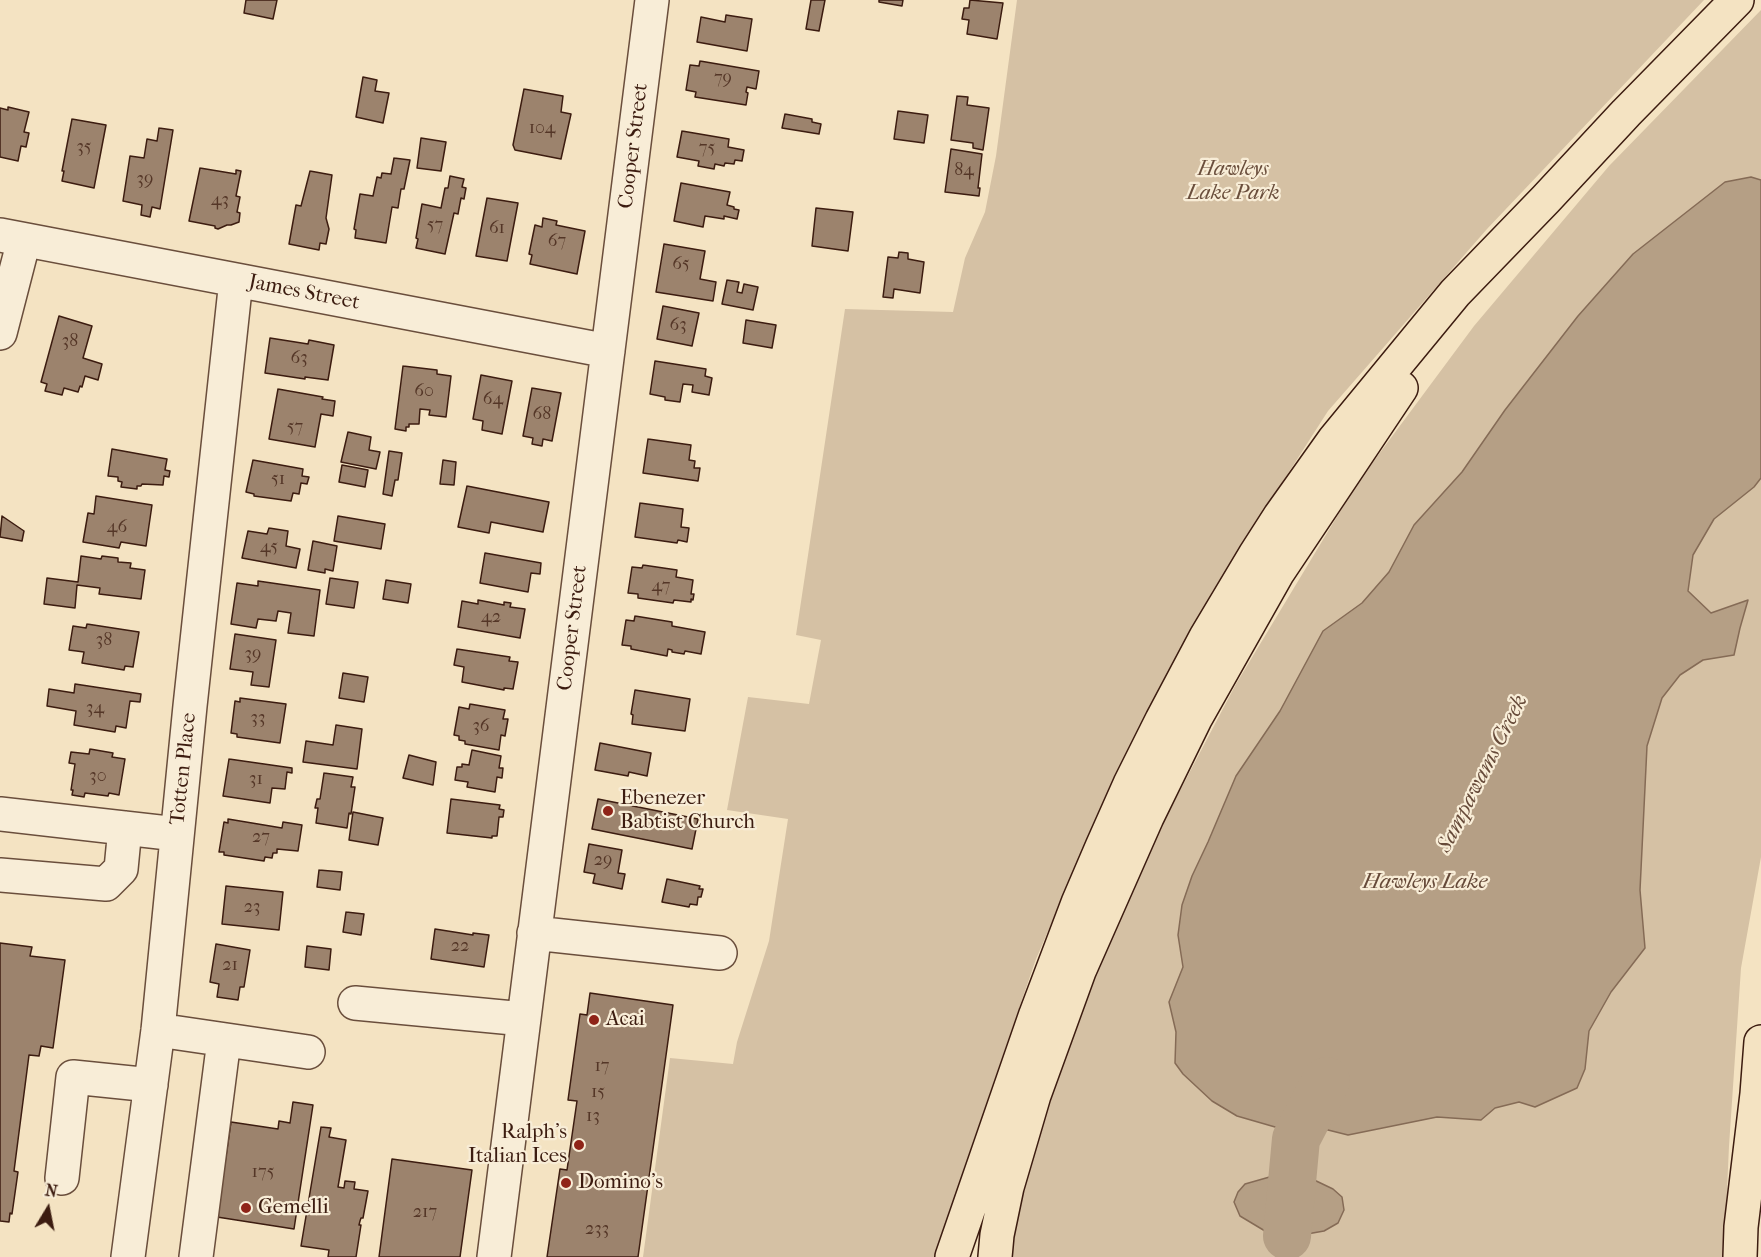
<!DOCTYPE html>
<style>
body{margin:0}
#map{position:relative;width:1761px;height:1257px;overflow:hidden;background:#f4e3c2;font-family:"IM FELL French Canon",serif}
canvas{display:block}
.north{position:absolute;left:18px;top:1179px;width:60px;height:60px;-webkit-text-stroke:4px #f8edd7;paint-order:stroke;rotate:10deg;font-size:16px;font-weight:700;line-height:24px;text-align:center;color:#3c1c10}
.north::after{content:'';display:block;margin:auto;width:21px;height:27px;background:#3c1c10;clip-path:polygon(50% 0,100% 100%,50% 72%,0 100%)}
</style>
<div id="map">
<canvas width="1761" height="1257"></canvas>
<div class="north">N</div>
</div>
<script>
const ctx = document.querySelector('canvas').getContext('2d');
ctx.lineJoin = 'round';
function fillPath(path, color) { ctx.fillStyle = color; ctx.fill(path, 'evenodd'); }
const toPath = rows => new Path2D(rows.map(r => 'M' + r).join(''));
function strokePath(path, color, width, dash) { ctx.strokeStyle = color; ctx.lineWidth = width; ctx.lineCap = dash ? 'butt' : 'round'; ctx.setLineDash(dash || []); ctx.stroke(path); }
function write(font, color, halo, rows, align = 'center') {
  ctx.font = font + ' "IM FELL French Canon",serif'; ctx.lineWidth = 4.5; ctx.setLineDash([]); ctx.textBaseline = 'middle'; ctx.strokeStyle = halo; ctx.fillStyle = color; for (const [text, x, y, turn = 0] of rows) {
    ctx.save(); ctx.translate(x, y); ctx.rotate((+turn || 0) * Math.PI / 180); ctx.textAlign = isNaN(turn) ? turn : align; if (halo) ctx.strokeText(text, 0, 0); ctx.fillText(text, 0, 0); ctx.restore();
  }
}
const green = toPath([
 [1017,0,1704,0,1487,229,1328,411,1212,592,1113,780,1036,959,963,1171,937,1257,643,1257,670,1058,733,1064,737,1042,769,941,788,819,727,810,748,697,809,704,821,640,796,635,845,309,953,312,965,258,985,212,996,156],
 [1761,10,1761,857,1741,968,1729,1146,1724,1257,1008,1257,1028,1162,1072,1031,1155,838,1236,684,1356,485,1474,326,1609,166]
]);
const water = toPath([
 [1751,177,1761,180,1761,478,1754,487,1714,519,1693,555,1688,591,1711,613,1748,600,1740,628,1734,655,1703,660,1680,675,1662,698,1647,746,1640,890,1645,948,1611,992,1589,1031,1585,1069,1577,1088,1535,1107,1519,1102,1495,1108,1481,1120,1437,1117,1348,1135,1324,1129,1311,1130,1307,1139,1284,1138,1282,1129,1237,1116,1212,1101,1183,1074,1175,1063,1176,1032,1169,1002,1183,967,1178,935,1182,905,1192,876,1208,842,1236,776,1280,711,1323,631,1362,603,1389,572,1414,525,1462,472,1505,410,1578,316,1633,254,1725,182,1751,177],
 [1282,1150,1306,1152,1310,1178,1333,1189,1342,1197,1344,1210,1338,1223,1324,1231,1290,1237,1270,1234,1240,1216,1234,1202,1238,1192,1245,1184,1273,1176,1282,1150]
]);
const river = toPath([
 [1287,1236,1296,1139,1326,1081]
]);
const building = toPath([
 [246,0,277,0,273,19,244,13,246,0],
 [811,0,825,0,819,31,806,29,811,0],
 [879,0,903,0,902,6,879,2,879,0],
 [970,0,1003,3,997,39,967,34,969,20,962,19,964,8,969,8,970,0],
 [726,15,752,19,747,51,697,42,701,17,725,22,726,15],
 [700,61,759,71,756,89,747,87,746,92,748,93,746,105,695,97,696,92,686,90,690,65,699,66,700,61],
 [363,77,377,80,375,91,389,93,383,123,356,117,363,77],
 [524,89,563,96,561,112,571,114,561,159,515,150,513,145,524,89],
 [957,96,968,97,967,105,989,108,983,150,973,148,973,143,951,140,957,96],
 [8,107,29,112,24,132,29,133,26,147,21,146,18,161,0,157,0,108,8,110,8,107],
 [898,111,928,115,924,143,894,139,898,111],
 [785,114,812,119,812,122,821,124,819,134,782,128,785,114],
 [72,119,106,125,94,188,62,181,64,171,62,171,72,119],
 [159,128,173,130,160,209,152,207,150,217,141,215,142,205,123,201,130,156,144,158,147,139,157,141,159,128],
 [682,131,729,139,728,147,744,150,742,161,735,160,734,164,725,163,724,166,715,164,714,169,698,166,699,161,677,157,682,131],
 [421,138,446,142,441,171,417,168,421,138],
 [951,149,982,154,978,188,980,188,979,196,945,192,951,149],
 [394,158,410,160,404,189,401,189,398,208,392,207,386,243,355,238,356,230,354,229,360,194,373,196,377,177,381,178,382,173,391,174,394,158],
 [200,168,236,174,236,170,241,171,236,196,240,197,237,212,240,213,239,222,231,225,227,225,218,229,215,228,215,226,189,221,200,168],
 [310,171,332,175,326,218,329,229,326,244,320,243,319,250,289,244,296,205,301,206,310,171],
 [450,176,464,179,462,187,466,188,464,199,461,198,458,214,454,213,445,254,416,248,418,239,416,238,422,204,441,208,445,188,448,188,450,176],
 [681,183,730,192,727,205,734,207,734,209,739,210,737,219,724,216,724,219,705,216,703,227,674,221,681,183],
 [487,198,518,203,507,261,476,256,487,198],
 [816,208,853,212,848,251,812,246,816,208],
 [543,218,557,221,556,225,585,231,577,274,530,264,532,255,529,254,535,225,542,227,543,218],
 [664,244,705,251,700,279,716,282,713,301,656,292,664,244],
 [899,252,908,253,908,259,924,262,920,293,894,289,893,298,883,297,888,257,898,258,899,252],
 [727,280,739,282,737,292,742,293,744,284,758,287,753,310,722,304,727,280],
 [663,306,699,313,692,346,657,339,663,306],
 [59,316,92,326,83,358,102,364,98,380,85,376,82,387,80,386,78,392,64,388,62,395,45,391,47,384,41,382,59,316],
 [746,320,776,325,772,348,743,343,746,320],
 [270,338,308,344,309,340,334,345,328,380,305,377,305,379,265,373,270,338],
 [655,361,706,369,705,376,712,378,709,395,692,392,693,385,683,384,680,402,665,400,665,397,650,394,655,361],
 [403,366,437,370,437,374,451,376,446,417,429,415,430,410,420,409,419,424,409,424,409,427,406,427,406,431,395,429,403,366],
 [481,375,512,381,502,434,482,430,483,421,473,419,481,375],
 [532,388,561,393,552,441,543,439,542,446,532,444,533,438,523,436,532,388],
 [278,389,323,397,322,399,335,401,333,416,321,414,315,447,269,439,278,389],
 [348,432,371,437,369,450,380,452,376,469,341,462,348,432],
 [648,439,691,445,689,460,695,461,694,468,700,468,698,481,643,473,648,439],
 [112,449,167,459,165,470,170,471,169,477,164,476,163,485,142,484,141,486,137,486,137,489,121,487,122,482,118,481,118,477,108,476,112,449],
 [389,451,402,453,398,480,395,480,392,496,383,494,389,451],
 [253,460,303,469,302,476,309,477,307,484,301,483,299,494,293,493,291,501,254,496,254,494,246,492,253,460],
 [443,460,456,462,454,485,440,484,443,460],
 [342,465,368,470,365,487,339,482,342,465],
 [467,486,549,502,543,532,491,522,489,533,458,527,467,486],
 [96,496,152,505,146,546,121,542,119,548,83,542,88,513,94,514,96,496],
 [640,503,683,509,681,527,689,528,687,542,678,540,677,543,635,537,640,503],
 [2,516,24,531,22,541,0,537,2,516],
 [338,516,385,524,381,549,334,541,338,516],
 [269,528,288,531,286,546,300,549,296,568,242,558,248,531,267,534,269,528],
 [313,541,337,546,333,571,325,569,325,573,308,570,313,541],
 [485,553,541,563,540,574,531,573,528,592,480,583,485,553],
 [81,556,101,559,102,556,118,558,118,562,131,563,130,568,145,570,141,599,99,594,100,588,77,585,75,608,44,604,47,578,78,582,81,556],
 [643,565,677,570,676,577,693,580,691,594,694,594,693,600,691,599,691,602,674,600,673,603,638,598,638,594,628,593,632,567,642,568,643,565],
 [330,578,358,582,354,608,326,604,330,578],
 [386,580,411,584,408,603,383,599,386,580],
 [258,581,320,590,314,636,288,633,291,613,278,611,276,621,258,619,256,628,231,624,237,583,258,586,258,581],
 [478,600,504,605,504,602,511,603,510,607,525,609,520,638,458,627,462,601,478,604,478,600],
 [635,616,672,622,672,626,705,632,701,654,685,651,684,654,672,652,672,650,668,649,667,656,631,649,631,646,622,645,626,620,634,621,635,616],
 [87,624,139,632,133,667,125,666,124,670,82,663,84,652,69,650,73,626,86,628,87,624],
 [235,634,276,640,269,687,251,685,253,672,230,669,235,634],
 [457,649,510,657,509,661,518,662,513,689,504,688,504,690,462,682,464,667,454,665,457,649],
 [343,673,368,677,364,702,339,698,343,673],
 [75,684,141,694,140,702,130,701,126,728,116,726,115,732,74,725,76,711,47,706,49,689,74,693,75,684],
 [635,690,690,699,685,731,632,724,633,715,631,714,635,690],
 [240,698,286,704,280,743,237,737,237,734,231,733,235,701,240,702,240,698],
 [470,704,505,710,503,719,508,719,505,736,501,735,499,750,465,744,465,741,459,740,459,736,454,735,459,707,469,709,470,704],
 [336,725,362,729,357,769,303,762,306,741,333,745,336,725],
 [600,743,651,753,647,776,629,772,628,776,595,770,600,743],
 [90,749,113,753,112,757,125,759,119,795,109,793,108,796,85,793,84,797,72,795,73,790,71,790,75,764,69,763,71,752,89,754,90,749],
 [472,750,501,756,499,768,503,768,502,778,497,777,495,792,467,787,468,782,455,780,457,767,462,767,462,764,469,765,472,750],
 [409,755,436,762,433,785,403,778,409,755],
 [229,759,292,768,292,773,287,772,285,789,272,788,270,803,223,796,229,759],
 [324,773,353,777,351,787,355,787,351,814,349,813,347,828,316,823,318,808,315,808,317,799,320,799,324,773],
 [451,799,500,805,499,809,504,810,503,817,499,817,497,836,492,836,492,838,447,833,451,799],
 [598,799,698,819,692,849,592,829,598,799],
 [353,812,383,818,378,845,349,840,353,812],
 [228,819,282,828,283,822,302,825,298,851,277,849,277,853,273,853,272,858,265,857,264,861,224,855,224,852,219,852,224,822,228,823,228,819],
 [589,844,622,850,618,873,625,874,622,889,593,883,595,874,584,872,589,844],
 [319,870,342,872,340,890,317,887,319,870],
 [667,879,700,886,699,889,703,889,701,897,698,897,697,905,690,904,689,907,662,902,667,879],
 [226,886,283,892,279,930,222,924,226,886],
 [346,912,364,914,361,935,343,932,346,912],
 [435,929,473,935,473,933,489,935,484,967,431,959,435,929],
 [0,943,32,947,30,956,65,960,53,1048,41,1046,39,1056,29,1055,14,1171,18,1172,12,1214,10,1213,9,1222,0,1221,0,943],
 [216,944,250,950,244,987,240,987,238,1000,217,997,219,984,210,982,216,944],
 [307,946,331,949,329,970,305,967,307,946],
 [590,993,673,1005,638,1257,547,1257,560,1169,567,1170,577,1101,568,1100,580,1014,587,1015,590,993],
 [293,1102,313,1105,294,1229,217,1217,231,1122,278,1129,279,1121,290,1123,293,1102],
 [321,1127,331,1128,329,1137,346,1140,338,1187,344,1188,345,1181,355,1182,354,1189,368,1191,363,1218,361,1218,360,1221,359,1225,361,1225,356,1257,328,1257,329,1250,301,1246,321,1127],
 [392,1159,472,1170,460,1257,379,1257,392,1159]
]);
const minor = toPath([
 [0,235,608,351],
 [0,333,24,240],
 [0,814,177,834],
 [0,875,106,884,121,869,125,828],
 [534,933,720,953],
 [355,1003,524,1019],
 [158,1030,308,1052],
 [62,1178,73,1077,151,1085],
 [128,1257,158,1030,190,706,236,280],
 [196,1257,224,1040],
 [494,1257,652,0]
]);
const major = toPath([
 [952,1257,1036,1014,1078,903,1102,847,1130,784,1162,720,1206,637,1255,555,1280,516,1334,440,1455,293,1546,199,1626,113,1737,0],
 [995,1257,997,1235,1007,1187,1034,1095,1079,971,1147,817,1195,719,1278,572,1401,388],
 [1740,1257,1741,1227,1757,1094,1761,1042]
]);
const markers = [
 [608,811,6,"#8f2418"],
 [594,1020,6,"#8f2418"],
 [579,1145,6,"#8f2418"],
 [566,1183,6,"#8f2418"],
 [246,1208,6,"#8f2418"]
];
const numberNames = [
 ["79",723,79],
 ["104",542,129],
 ["35",84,148],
 ["75",707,149],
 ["84",964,171],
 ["39",145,180],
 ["43",220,201],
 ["57",435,226],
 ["61",497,229],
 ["67",557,242],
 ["65",681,265],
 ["63",678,326],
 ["38",70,342],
 ["63",299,359],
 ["60",424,392],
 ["64",493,400],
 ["68",542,415],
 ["57",295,428],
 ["51",278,480],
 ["46",117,528],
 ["45",269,548],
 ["47",661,587],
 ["42",491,618],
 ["38",104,641],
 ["39",253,655],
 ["34",95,709],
 ["33",258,719],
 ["36",481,727],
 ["30",98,777],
 ["31",256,780],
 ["27",261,838],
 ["29",603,861],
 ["23",252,908],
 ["22",460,947],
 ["21",230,966],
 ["17",602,1067],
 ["15",598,1093],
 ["13",593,1117],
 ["175",263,1173],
 ["217",425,1213],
 ["233",597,1230]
];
const streetNames = [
 ["Cooper Street",634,146,-83],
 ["James Street",304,293,11],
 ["Cooper Street",573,628,-83],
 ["Totten Place",184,769,-84]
];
const parkNames = [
 ["Hawleys",1233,170],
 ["Lake Park",1233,194]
];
const poiNames = [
 ["Ebenezer",620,799],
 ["Babtist Church",620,823],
 ["Acai",606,1020],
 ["Ralph's",567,1133,"right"],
 ["Italian Ices",567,1157,"right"],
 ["Domino's",578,1183],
 ["Gemelli",258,1208]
];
const waterNames = [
 ["Sampawams Creek",1483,774,-63],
 ["Hawleys Lake",1425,883]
];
fillPath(green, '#d5c1a4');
fillPath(water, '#b59f85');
strokePath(water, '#856b56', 1.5);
strokePath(river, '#b59f85', 48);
fillPath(building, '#9c836d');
strokePath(building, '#3c1c10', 1.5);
strokePath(minor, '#6a4e3c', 36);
strokePath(major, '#3c1c10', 36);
strokePath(minor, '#f8edd7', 33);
strokePath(major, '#f4e3c2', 33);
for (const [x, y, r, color] of markers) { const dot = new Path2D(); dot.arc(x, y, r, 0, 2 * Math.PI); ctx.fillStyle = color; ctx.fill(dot); strokePath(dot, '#f8edd7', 2); }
write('18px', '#543627', null, numberNames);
write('21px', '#3c1c10', '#f8edd7', streetNames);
write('italic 21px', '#6a4e3c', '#f8edd7', parkNames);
write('21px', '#3c1c10', '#f8edd7', poiNames, 'left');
write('italic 22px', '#664a39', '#f8edd7', waterNames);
</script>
